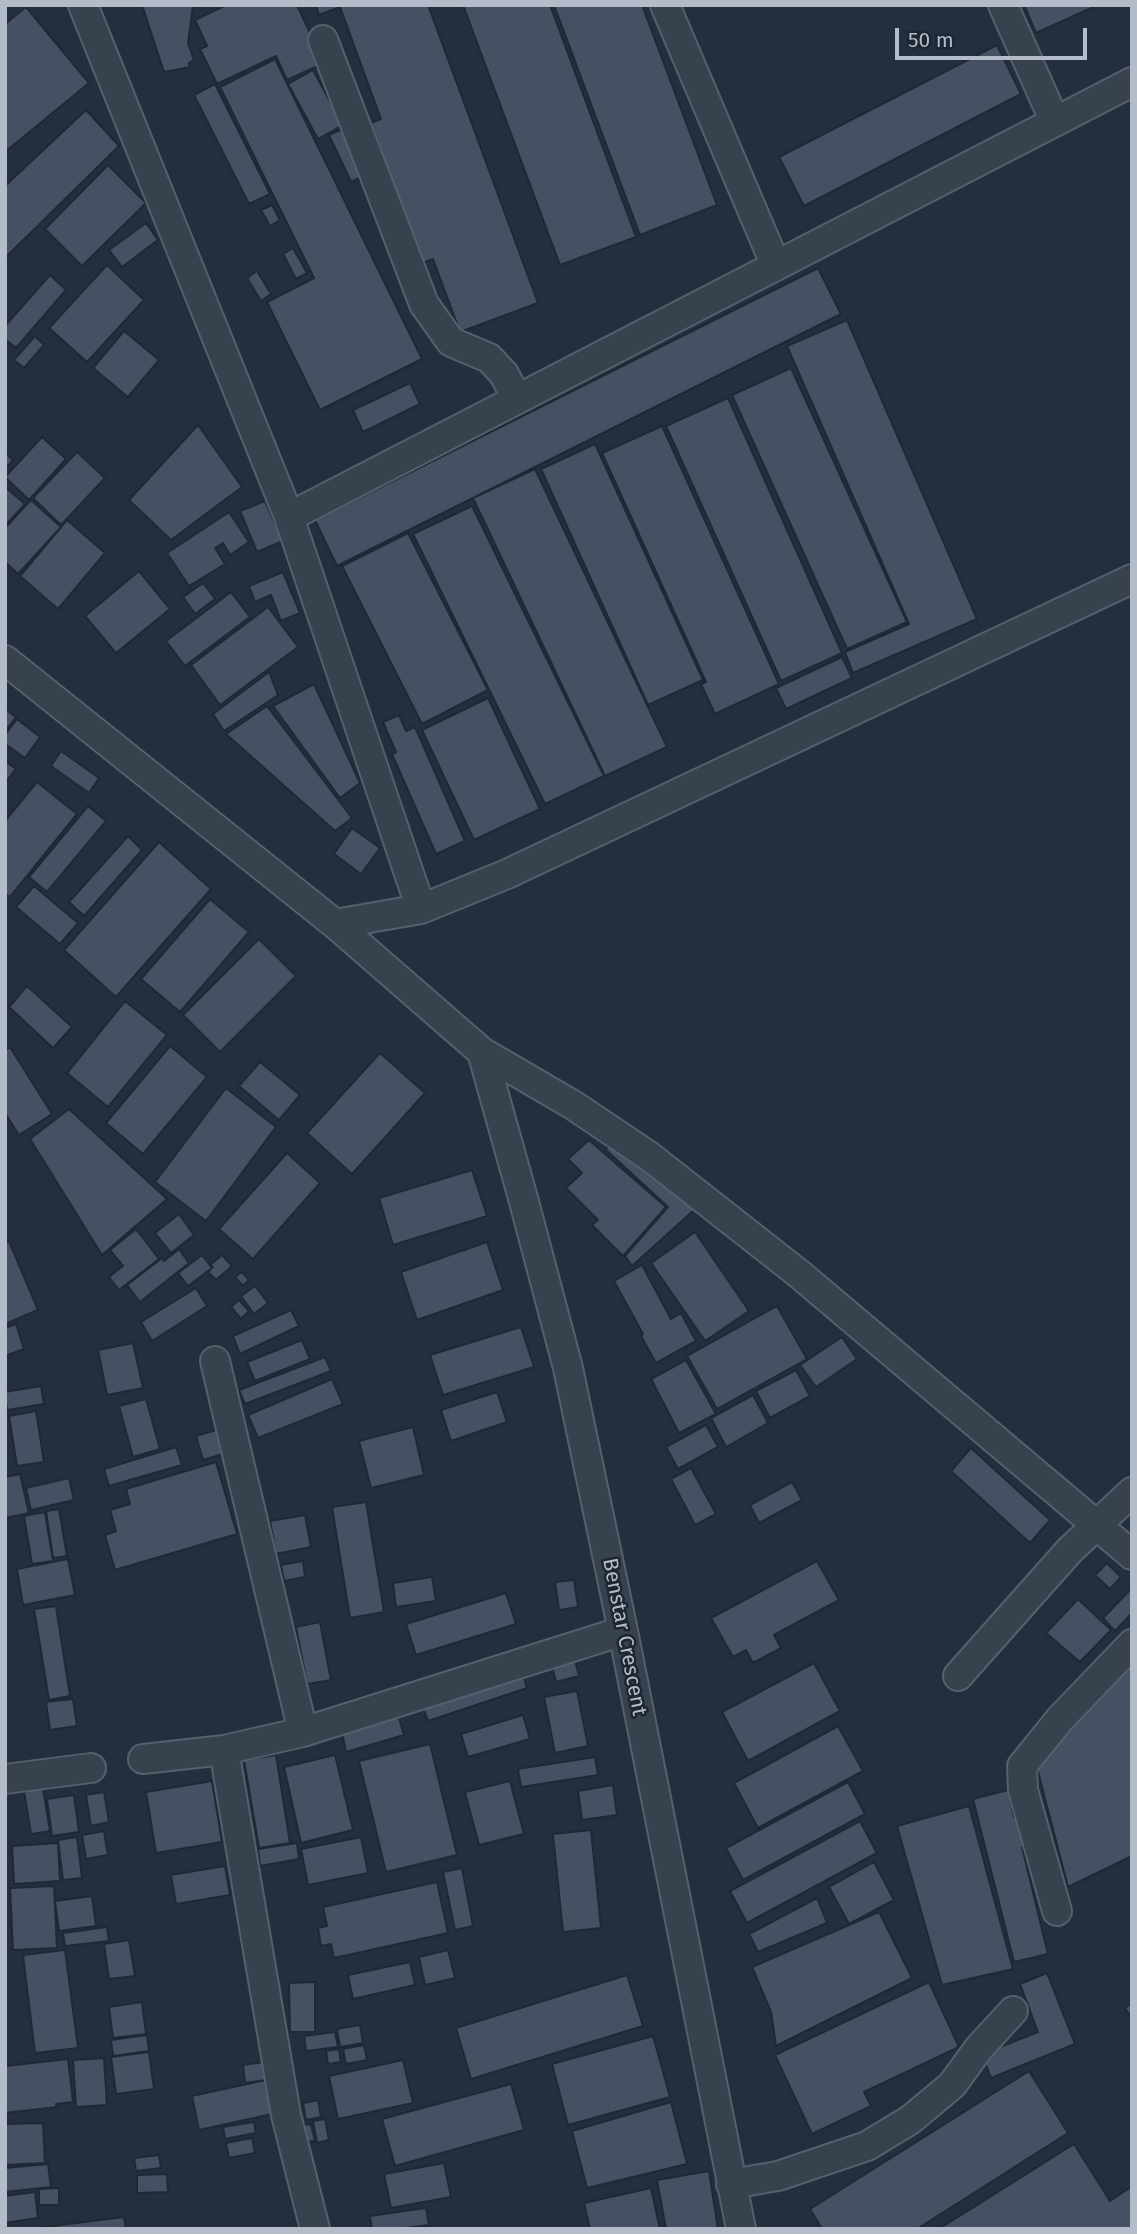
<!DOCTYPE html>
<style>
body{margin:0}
#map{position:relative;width:1137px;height:2234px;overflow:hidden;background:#242f3e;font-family:"Fira Sans",sans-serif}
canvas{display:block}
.frame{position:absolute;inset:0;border:7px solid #b4bcc9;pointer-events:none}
.scale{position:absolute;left:895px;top:28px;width:192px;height:32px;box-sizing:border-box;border:4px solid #b4bcc9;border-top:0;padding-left:9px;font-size:21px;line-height:24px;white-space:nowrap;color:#b4bcc9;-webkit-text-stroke:5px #1d2633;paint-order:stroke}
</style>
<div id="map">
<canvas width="1137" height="2234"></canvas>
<div class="frame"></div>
<div class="scale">50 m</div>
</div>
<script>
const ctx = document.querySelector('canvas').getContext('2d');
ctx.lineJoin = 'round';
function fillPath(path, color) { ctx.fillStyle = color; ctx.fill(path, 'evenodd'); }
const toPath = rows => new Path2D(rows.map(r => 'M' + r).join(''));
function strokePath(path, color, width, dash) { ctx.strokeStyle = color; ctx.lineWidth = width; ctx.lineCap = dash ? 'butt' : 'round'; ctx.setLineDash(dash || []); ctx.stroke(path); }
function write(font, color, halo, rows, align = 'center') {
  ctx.font = font + ' "Fira Sans",sans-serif'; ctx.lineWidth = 5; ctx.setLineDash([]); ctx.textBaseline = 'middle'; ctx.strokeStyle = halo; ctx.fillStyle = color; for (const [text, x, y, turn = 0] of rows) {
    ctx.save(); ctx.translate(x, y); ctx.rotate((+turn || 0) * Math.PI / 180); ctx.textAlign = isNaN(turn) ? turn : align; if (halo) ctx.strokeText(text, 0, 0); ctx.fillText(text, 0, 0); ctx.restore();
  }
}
const building = toPath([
 [142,5,193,5,188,43,194,60,189,63,190,67,164,72,142,5],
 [226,5,297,5,324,63,287,80,276,56,217,84,200,49,207,46,195,20,226,5],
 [316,5,428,5,538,303,460,332,433,259,422,263,371,123,381,119,340,7,319,15,316,5],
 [463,5,550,5,636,237,560,265,463,5],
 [554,5,642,5,717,205,640,235,554,5],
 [1024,5,1098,5,1036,33,1024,5],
 [26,7,89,83,5,152,5,24,26,7],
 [997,45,1021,94,804,206,779,157,997,45],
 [275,59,422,359,320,410,267,302,314,278,220,87,275,59],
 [313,70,343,125,318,139,288,84,313,70],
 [215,84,270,194,249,204,194,95,215,84],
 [86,110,119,146,5,258,5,186,86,110],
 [345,128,366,175,351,182,329,135,345,128],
 [108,165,146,203,82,266,45,229,108,165],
 [272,205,280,220,270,226,261,210,272,205],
 [146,223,158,240,122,267,109,250,146,223],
 [293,248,307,273,296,279,283,254,293,248],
 [107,265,144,300,87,362,49,328,107,265],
 [818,268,841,314,337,566,315,520,818,268],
 [257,271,271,294,261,301,247,278,257,271],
 [50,275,66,290,16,348,5,339,5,326,50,275],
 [847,320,977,619,853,673,845,652,909,624,787,346,847,320],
 [124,331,159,360,128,397,93,368,124,331],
 [35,336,44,345,24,368,14,360,35,336],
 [791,368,907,622,847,649,732,395,791,368],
 [410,383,420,404,363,432,353,410,410,383],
 [728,398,842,653,781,681,666,426,728,398],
 [198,425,242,487,171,540,129,500,198,425],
 [662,426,779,684,715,714,701,684,706,682,602,453,662,426],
 [42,437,66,459,29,500,5,477,42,437],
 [595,444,703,680,648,705,541,469,595,444],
 [77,452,105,478,61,525,33,498,77,452],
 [5,453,13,460,5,469,5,453],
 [535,469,667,747,605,776,473,498,535,469],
 [5,487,25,504,5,526,5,487],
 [31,500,61,527,18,574,5,562,5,528,31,500],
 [265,501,283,541,257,552,240,511,265,501],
 [472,506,604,776,545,804,413,534,472,506],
 [229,512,249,542,230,555,223,543,215,548,225,564,189,586,167,553,229,512],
 [67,520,105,553,58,609,20,576,67,520],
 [408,533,488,690,422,724,342,566,408,533],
 [139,571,170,609,116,653,85,616,139,571],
 [283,572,300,613,281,621,271,595,255,602,249,586,283,572],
 [203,583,215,599,195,614,183,597,203,583],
 [231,592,250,617,185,666,166,641,231,592],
 [268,607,298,647,220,705,191,665,268,607],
 [842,657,852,678,786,709,776,688,842,657],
 [269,672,278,695,224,731,213,714,269,672],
 [314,684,360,783,340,798,273,706,314,684],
 [488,698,540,809,474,840,422,730,488,698],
 [267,706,352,818,335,831,226,734,267,706],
 [5,709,16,717,6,730,5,730,5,709],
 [399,715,406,731,415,727,465,841,436,854,392,754,396,752,383,722,399,715],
 [17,719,40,737,25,758,5,744,5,735,17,719],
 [61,751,99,778,89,793,51,766,61,751],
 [5,761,16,769,5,783,5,761],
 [37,782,77,814,10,897,5,894,5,821,37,782],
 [88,806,106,821,47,892,29,877,88,806],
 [352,828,380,848,361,874,334,854,352,828],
 [128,836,142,850,84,916,69,902,128,836],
 [159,842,211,889,116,997,64,950,159,842],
 [34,886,78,923,60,944,16,907,34,886],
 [210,899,249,932,180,1012,141,979,210,899],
 [259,939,296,976,220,1052,183,1015,259,939],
 [27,986,72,1027,53,1048,9,1007,27,986],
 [125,1001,167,1035,108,1107,67,1073,125,1001],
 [170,1046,207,1077,143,1154,106,1123,170,1046],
 [10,1047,52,1114,19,1135,5,1113,5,1050,10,1047],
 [380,1053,425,1093,352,1174,307,1133,380,1053],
 [260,1062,300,1095,279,1120,239,1086,260,1062],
 [226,1088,276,1127,206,1221,155,1182,226,1088],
 [69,1109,167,1199,102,1255,30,1139,69,1109],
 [589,1140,666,1207,623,1256,592,1225,598,1220,566,1188,582,1173,568,1159,589,1140],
 [616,1141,694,1210,632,1266,625,1256,668,1207,605,1149,616,1141],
 [287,1153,320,1183,253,1259,219,1229,287,1153],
 [472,1170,487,1216,393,1245,379,1198,472,1170],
 [179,1214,194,1235,171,1253,155,1233,179,1214],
 [136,1229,159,1259,119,1290,109,1277,123,1266,110,1250,136,1229],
 [695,1232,749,1311,705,1341,651,1263,695,1232],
 [9,1241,38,1310,5,1324,5,1243,9,1241],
 [487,1242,503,1290,417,1320,401,1272,487,1242],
 [179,1249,189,1263,140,1302,127,1285,162,1258,164,1261,179,1249],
 [202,1255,212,1268,188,1286,178,1273,202,1255],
 [222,1255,232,1266,216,1280,208,1272,213,1267,210,1265,222,1255],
 [642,1265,671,1319,681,1313,696,1341,656,1363,641,1336,643,1334,614,1281,642,1265],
 [242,1272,249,1280,243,1286,235,1277,242,1272],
 [255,1286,268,1303,254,1314,241,1296,255,1286],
 [196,1288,207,1306,152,1341,141,1322,196,1288],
 [239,1300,249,1311,241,1319,231,1307,239,1300],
 [777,1306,807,1359,717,1409,687,1356,777,1306],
 [291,1310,299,1326,240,1354,233,1336,291,1310],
 [16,1324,24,1349,5,1356,5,1328,16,1324],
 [521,1327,534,1367,443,1395,430,1355,521,1327],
 [842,1337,857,1359,816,1387,800,1365,842,1337],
 [302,1340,310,1359,255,1381,247,1362,302,1340],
 [133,1343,143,1388,107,1395,98,1350,133,1343],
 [325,1357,331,1371,245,1404,239,1390,325,1357],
 [686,1360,716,1414,679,1433,651,1379,686,1360],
 [796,1370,810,1396,770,1418,756,1391,796,1370],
 [332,1379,343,1404,258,1438,248,1415,332,1379],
 [41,1386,44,1404,7,1410,5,1392,41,1386],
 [497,1392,507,1422,451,1441,441,1410,497,1392],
 [753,1395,768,1423,726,1447,711,1418,753,1395],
 [146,1399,160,1449,133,1457,119,1406,146,1399],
 [36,1411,44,1462,17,1466,9,1416,36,1411],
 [706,1425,718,1447,678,1469,666,1447,706,1425],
 [413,1427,424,1475,371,1488,359,1441,413,1427],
 [216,1430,223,1454,203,1460,196,1436,216,1430],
 [176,1447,182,1465,109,1486,104,1469,176,1447],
 [971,1448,1050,1520,1030,1543,951,1471,971,1448],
 [216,1462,237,1534,115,1570,105,1535,116,1531,110,1510,130,1504,126,1489,216,1462],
 [691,1468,716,1514,695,1525,671,1479,691,1468],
 [20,1474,29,1513,5,1518,5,1477,20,1474],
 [69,1478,74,1500,31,1510,26,1488,69,1478],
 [792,1482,802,1500,759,1523,750,1505,792,1482],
 [366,1502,384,1612,350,1618,332,1507,366,1502],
 [59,1509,67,1556,53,1558,46,1511,59,1509],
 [45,1512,53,1561,32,1564,24,1516,45,1512],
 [305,1515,311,1547,276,1554,270,1521,305,1515],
 [68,1559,75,1595,23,1605,17,1569,68,1559],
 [303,1561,305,1577,284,1581,281,1565,303,1561],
 [817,1561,839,1600,774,1635,781,1648,753,1663,746,1650,733,1657,711,1618,817,1561],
 [1107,1563,1121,1577,1110,1589,1095,1575,1107,1563],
 [432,1577,436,1601,396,1607,393,1583,432,1577],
 [574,1580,578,1607,559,1610,555,1582,574,1580],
 [1132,1588,1132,1613,1115,1631,1103,1618,1132,1588],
 [506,1593,516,1624,416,1655,406,1624,506,1593],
 [1078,1599,1111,1630,1080,1662,1046,1633,1078,1599],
 [56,1606,70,1696,49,1700,34,1609,56,1606],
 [320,1622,331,1680,307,1684,296,1627,320,1622],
 [573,1652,579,1676,556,1682,550,1658,573,1652],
 [1132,1658,1132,1856,1068,1887,1036,1764,1132,1658],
 [814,1663,840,1711,748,1761,722,1712,814,1663],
 [522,1671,527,1688,428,1721,422,1704,522,1671],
 [577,1691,588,1746,555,1753,544,1697,577,1691],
 [73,1699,77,1726,50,1730,46,1702,73,1699],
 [398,1715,404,1735,346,1752,342,1733,398,1715],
 [523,1715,530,1739,468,1757,461,1734,523,1715],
 [838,1726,863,1771,758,1828,734,1783,838,1726],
 [430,1744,457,1855,386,1872,359,1761,430,1744],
 [276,1755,290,1843,259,1848,244,1760,276,1755],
 [335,1755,353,1830,301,1843,284,1767,335,1755],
 [595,1757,598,1775,521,1787,518,1769,595,1757],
 [212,1781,222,1842,156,1853,146,1792,212,1781],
 [510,1781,524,1834,479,1845,465,1792,510,1781],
 [42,1782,50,1831,31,1834,23,1785,42,1782],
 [848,1782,865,1814,743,1880,726,1848,848,1782],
 [613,1785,617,1815,582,1820,578,1791,613,1785],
 [1008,1790,1014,1817,1026,1814,1033,1844,1022,1847,1048,1954,1014,1962,973,1799,1008,1790],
 [104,1792,109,1822,91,1826,86,1795,104,1792],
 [74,1795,79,1832,52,1836,47,1799,74,1795],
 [969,1806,1013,1969,942,1985,897,1826,969,1806],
 [860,1821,877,1853,747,1923,730,1891,860,1821],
 [591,1830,601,1928,563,1932,553,1834,591,1830],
 [104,1831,108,1855,86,1859,82,1835,104,1831],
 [77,1837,82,1878,63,1880,58,1840,77,1837],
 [361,1837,368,1873,308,1885,301,1849,361,1837],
 [58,1843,60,1881,14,1884,12,1846,58,1843],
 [297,1843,299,1859,260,1866,258,1849,297,1843],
 [874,1862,894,1900,849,1924,829,1887,874,1862],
 [225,1866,230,1895,176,1904,171,1875,225,1866],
 [462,1868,473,1926,455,1930,443,1872,462,1868],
 [437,1882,448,1933,334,1958,331,1944,321,1946,318,1928,327,1926,323,1907,437,1882],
 [54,1886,57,1948,13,1950,10,1888,54,1886],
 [92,1896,96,1926,59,1931,55,1901,92,1896],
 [817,1898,827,1923,758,1952,749,1934,817,1898],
 [879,1912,912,1978,776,2046,771,2012,752,1967,879,1912],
 [107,1927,109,1941,65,1946,63,1933,107,1927],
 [129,1940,135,1976,109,1979,104,1944,129,1940],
 [65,1950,78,2048,35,2053,23,1955,65,1950],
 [448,1950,455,1978,425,1985,419,1957,448,1950],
 [410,1962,415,1985,353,1999,348,1975,410,1962],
 [1047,1973,1075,2044,991,2078,982,2054,1038,2032,1020,1984,1047,1973],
 [627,1975,643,2026,471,2079,456,2028,627,1975],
 [315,1982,315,2032,290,2032,289,1983,315,1982],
 [929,1982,959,2047,864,2092,871,2106,812,2134,775,2055,929,1982],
 [142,2002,146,2034,113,2038,109,2007,142,2002],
 [1132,2003,1132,2018,1125,2008,1132,2003],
 [360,2025,363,2043,340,2047,337,2029,360,2025],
 [335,2032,338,2047,306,2051,304,2036,335,2032],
 [147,2035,149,2051,113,2056,111,2040,147,2035],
 [653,2036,670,2097,568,2125,552,2064,653,2036],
 [364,2045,367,2060,346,2064,343,2049,364,2045],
 [339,2049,341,2062,328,2064,326,2051,339,2049],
 [149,2052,154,2089,116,2094,111,2057,149,2052],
 [104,2058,107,2105,76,2107,73,2060,104,2058],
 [68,2059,73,2102,56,2104,57,2107,5,2113,5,2066,68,2059],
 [403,2060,413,2103,338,2119,329,2076,403,2060],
 [263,2062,266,2080,245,2083,243,2065,263,2062],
 [1029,2071,1068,2133,917,2229,822,2229,810,2209,1029,2071],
 [270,2079,277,2113,199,2130,192,2096,270,2079],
 [511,2084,524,2130,395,2166,382,2119,511,2084],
 [318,2100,321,2117,306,2120,303,2103,318,2100],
 [671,2102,687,2164,587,2188,572,2131,671,2102],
 [325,2119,329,2140,317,2143,313,2121,325,2119],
 [254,2122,256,2133,225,2139,223,2127,254,2122],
 [43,2123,45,2163,5,2165,5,2124,43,2123],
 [311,2124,315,2141,305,2142,302,2125,311,2124],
 [252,2138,255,2153,229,2158,226,2143,252,2138],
 [1074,2144,1110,2201,1131,2187,1132,2229,939,2229,1074,2144],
 [159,2155,161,2168,136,2171,134,2158,159,2155],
 [444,2163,451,2197,391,2208,384,2174,444,2163],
 [48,2164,51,2187,5,2192,5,2168,48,2164],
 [709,2171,718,2229,666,2229,657,2180,709,2171],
 [167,2174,168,2192,137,2193,137,2175,167,2174],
 [59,2188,59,2205,39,2205,39,2189,59,2188],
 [651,2188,660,2229,590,2229,584,2203,651,2188],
 [35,2192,38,2218,5,2223,5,2196,35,2192],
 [426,2208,429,2225,398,2229,372,2229,370,2216,426,2208],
 [124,2217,126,2229,29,2229,124,2217]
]);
const minor = toPath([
 [83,5,289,517,421,909,335,924],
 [665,5,776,266],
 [1003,5,1055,122],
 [323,40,424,304,451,342,489,358,504,374,517,399],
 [289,517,1132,82],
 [5,660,335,924,482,1052,573,1105,649,1156,798,1273,1132,1555],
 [421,909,507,874,1132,579],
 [482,1052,523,1198,568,1368,623,1631,741,2229],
 [215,1361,303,1732],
 [958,1676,1070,1550,1132,1492],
 [224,1750,286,2115,315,2229],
 [143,1759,224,1750,303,1732,623,1631],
 [5,1779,91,1768],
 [1057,1911,1023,1790,1022,1766,1060,1719,1132,1644],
 [731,2184,778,2176,867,2146,910,2120,952,2085,979,2048,1013,2011]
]);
const streetNames = [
 ["Benstar Crescent",624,1637,79]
];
fillPath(building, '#455162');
strokePath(building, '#1f2835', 2);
strokePath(minor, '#565f6c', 32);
strokePath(minor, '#38414e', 28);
write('21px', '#b4bcc9', '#1d2633', streetNames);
</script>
